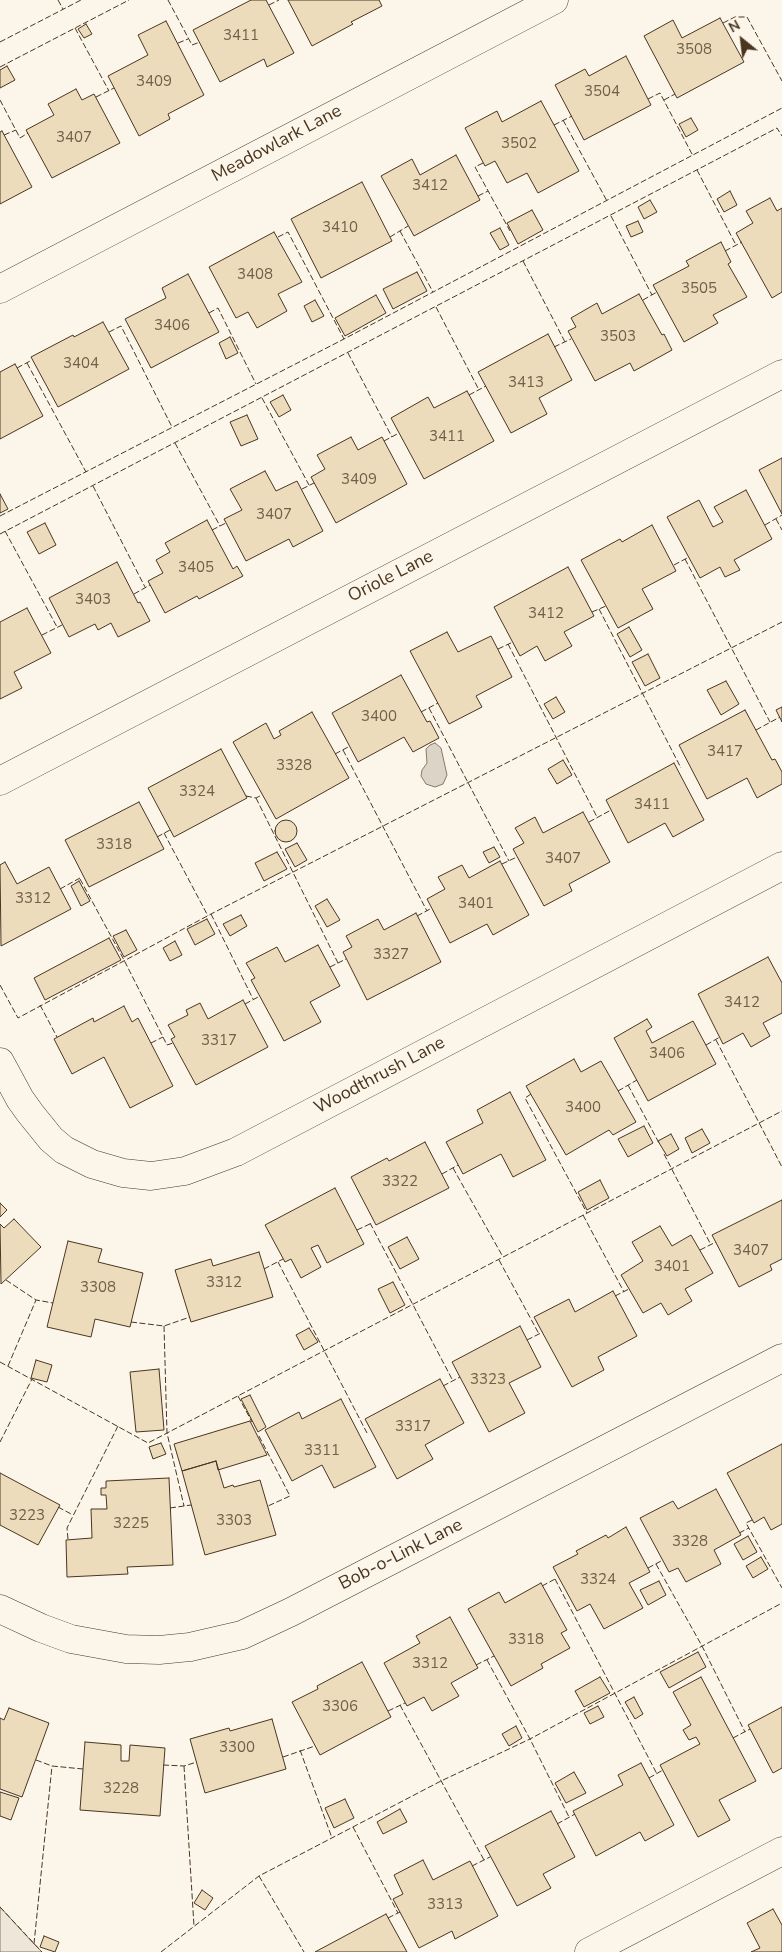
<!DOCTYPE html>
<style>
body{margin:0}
#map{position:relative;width:782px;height:1952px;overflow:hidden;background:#fbf6e9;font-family:"Nunito Sans",sans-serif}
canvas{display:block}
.north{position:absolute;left:717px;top:15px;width:50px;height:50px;-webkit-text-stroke:4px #fbf6e9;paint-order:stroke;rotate:331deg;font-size:14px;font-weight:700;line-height:20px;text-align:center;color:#4a3520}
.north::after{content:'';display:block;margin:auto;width:18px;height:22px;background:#4a3520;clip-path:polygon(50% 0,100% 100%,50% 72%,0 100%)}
</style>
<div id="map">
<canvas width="782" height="1952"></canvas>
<div class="north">N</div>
</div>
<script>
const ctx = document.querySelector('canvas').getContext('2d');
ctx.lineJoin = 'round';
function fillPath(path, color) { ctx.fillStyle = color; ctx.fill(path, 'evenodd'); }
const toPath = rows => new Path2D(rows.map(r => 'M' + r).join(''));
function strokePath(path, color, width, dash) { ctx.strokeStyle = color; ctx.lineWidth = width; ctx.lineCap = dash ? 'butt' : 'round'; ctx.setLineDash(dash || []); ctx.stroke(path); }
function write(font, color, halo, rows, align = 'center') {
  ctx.font = font + ' "Nunito Sans",sans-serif'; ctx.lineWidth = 4; ctx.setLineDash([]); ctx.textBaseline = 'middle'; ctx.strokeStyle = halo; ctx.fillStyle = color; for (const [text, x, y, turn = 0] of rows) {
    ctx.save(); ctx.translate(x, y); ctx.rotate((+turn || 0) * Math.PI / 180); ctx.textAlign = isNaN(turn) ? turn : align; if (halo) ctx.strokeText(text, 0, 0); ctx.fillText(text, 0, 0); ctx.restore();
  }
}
const green = toPath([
 [0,1907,34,1944,42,1952,0,1952,0,1907]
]);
const water = toPath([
 [435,743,441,748,447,775,443,784,435,787,426,784,421,776,422,770,427,763,426,749,430,745,435,743]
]);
const building = toPath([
 [251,0,266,0,294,53,267,67,264,59,220,82,193,30,251,0],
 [288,0,379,0,382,6,351,22,353,24,312,46,288,0],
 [720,18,744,62,677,98,644,36,673,20,682,38,720,18],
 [166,21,204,95,168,114,170,119,139,136,108,76,148,55,138,35,166,21],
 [86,24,92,34,84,38,78,29,86,24],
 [626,56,651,105,584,140,555,85,585,69,589,76,626,56],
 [7,66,15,80,0,88,0,70,7,66],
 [76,89,82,100,94,94,120,143,52,178,26,130,54,115,48,104,76,89],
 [541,101,579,171,538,193,527,173,507,183,495,161,485,166,465,128,497,111,502,122,541,101],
 [691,118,698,130,686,137,679,124,691,118],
 [2,131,32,187,0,204,0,132,2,131],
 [456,155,480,200,414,236,381,176,412,159,420,175,456,155],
 [362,182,392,241,321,278,291,219,362,182],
 [730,191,737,205,724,212,717,199,730,191],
 [770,198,777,211,782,208,782,292,772,298,736,233,753,223,746,211,770,198],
 [650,200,657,212,644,219,638,207,650,200],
 [532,210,543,230,518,244,507,223,532,210],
 [638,221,643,232,631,237,626,226,638,221],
 [500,228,509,245,500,250,490,233,500,228],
 [274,232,302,282,278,294,287,311,257,328,248,312,236,318,209,267,274,232],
 [721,242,731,262,728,264,747,297,713,315,718,323,684,342,653,285,689,266,686,261,721,242],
 [417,272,427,291,393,309,383,289,417,272],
 [188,274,219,332,151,368,125,319,166,298,162,288,188,274],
 [639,294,662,335,664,334,672,350,634,371,630,363,595,381,568,331,576,327,571,318,597,303,602,314,639,294],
 [376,295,386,313,345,336,335,318,376,295],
 [315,300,324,316,312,322,304,306,315,300],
 [103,322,129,369,58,407,31,357,73,335,74,337,103,322],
 [548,334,572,380,539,398,547,414,511,433,478,372,548,334],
 [230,337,238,353,226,359,219,343,230,337],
 [15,364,43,416,0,439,0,372,15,364],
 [467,391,494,441,424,479,391,418,428,397,434,408,467,391],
 [283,395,291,410,279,417,270,402,283,395],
 [247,415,258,439,241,446,230,422,247,415],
 [351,437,358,450,382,437,407,484,336,523,311,477,325,469,317,455,351,437],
 [782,458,782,514,759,470,782,458],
 [265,471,276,491,297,481,323,531,293,547,289,539,246,561,224,519,242,510,230,489,265,471],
 [746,490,772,539,734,560,740,570,725,577,720,567,700,578,667,517,699,500,713,527,723,522,714,507,746,490],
 [0,494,8,509,0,513,0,494],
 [207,520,233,569,237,566,243,576,199,599,197,596,165,613,148,581,163,573,156,560,170,552,165,543,207,520],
 [45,523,56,545,39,554,27,532,45,523],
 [652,525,676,571,642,589,653,609,618,628,581,560,620,539,622,542,652,525],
 [117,562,138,603,140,602,150,621,118,637,111,623,98,630,95,624,69,637,49,598,117,562],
 [568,567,594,616,564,632,572,646,545,661,537,646,520,656,494,607,568,567],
 [27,608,51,653,14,672,22,688,0,699,0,622,27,608],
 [629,627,642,650,630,657,617,634,629,627],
 [447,632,458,652,491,636,512,677,476,696,482,707,449,724,410,651,447,632],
 [648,654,660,678,645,686,632,662,648,654],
 [401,675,427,722,430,721,439,738,413,752,404,737,358,762,332,713,401,675],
 [726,681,739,704,721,715,707,690,726,681],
 [556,697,565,712,553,719,544,704,556,697],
 [782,707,782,722,776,710,782,707],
 [745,710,772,760,775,759,782,772,782,784,757,798,747,778,707,799,679,745,745,710],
 [312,712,349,778,276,819,233,742,266,723,274,739,281,735,279,731,312,712],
 [221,749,247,798,174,837,148,788,221,749],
 [563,760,572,775,557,784,548,769,563,760],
 [674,763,704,820,673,837,665,823,628,843,606,800,674,763],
 [139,802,164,849,89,887,65,840,139,802],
 [583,812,610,862,569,884,572,891,544,906,513,849,524,843,515,828,535,817,543,833,583,812],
 '275 831a11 11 0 1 1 22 0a11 11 0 1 1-22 0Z',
 [297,843,307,860,295,867,285,849,297,843],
 [494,847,500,857,489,863,483,852,494,847],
 [277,852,287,869,264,881,255,863,277,852],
 [500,861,529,915,493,935,487,924,450,943,427,899,445,889,438,877,462,865,469,878,500,861],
 [5,862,17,884,49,867,71,909,1,946,0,865,5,862],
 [79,881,90,901,81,906,71,886,79,881],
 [327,899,340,920,327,927,315,906,327,899],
 [416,913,441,962,367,1000,343,952,352,947,346,936,378,919,384,930,416,913],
 [241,915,247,926,230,936,223,924,241,915],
 [207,919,215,934,195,945,187,929,207,919],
 [126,930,137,950,124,957,113,936,126,930],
 [109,938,121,960,45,1000,34,978,109,938],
 [175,941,182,955,170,961,163,948,175,941],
 [318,945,340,986,310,1002,321,1022,284,1041,251,980,255,978,246,963,277,947,285,962,318,945],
 [768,957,782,983,782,1013,763,1023,770,1036,751,1047,743,1033,723,1044,698,994,768,957],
 [243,1000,268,1047,196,1085,171,1039,175,1037,168,1025,188,1015,186,1010,200,1003,208,1019,243,1000],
 [124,1006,132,1022,138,1018,173,1086,130,1108,104,1057,72,1074,54,1039,93,1018,94,1022,124,1006],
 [647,1019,652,1027,646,1031,652,1043,693,1021,716,1064,648,1101,614,1038,647,1019],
 [574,1059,581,1072,601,1061,636,1122,613,1135,609,1130,566,1155,526,1086,574,1059],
 [510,1092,546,1160,513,1177,501,1154,463,1174,446,1142,483,1123,477,1110,510,1092],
 [644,1126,653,1143,628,1157,618,1139,644,1126],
 [702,1129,710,1143,692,1153,685,1138,702,1129],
 [671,1134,679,1149,667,1156,658,1141,671,1134],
 [425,1142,449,1188,376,1225,351,1177,387,1158,389,1161,425,1142],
 [600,1180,609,1198,587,1210,578,1192,600,1180],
 [335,1188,364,1244,327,1263,318,1245,311,1248,321,1267,301,1278,291,1259,285,1262,265,1225,335,1188],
 [782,1200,782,1259,770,1265,772,1270,739,1287,712,1235,782,1200],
 [0,1203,7,1210,0,1217,0,1203],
 [14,1219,41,1247,1,1284,0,1224,4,1228,14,1219],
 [660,1226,672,1246,691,1235,713,1273,685,1289,692,1301,668,1315,661,1303,643,1313,621,1275,643,1261,632,1242,660,1226],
 [407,1237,419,1259,400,1269,388,1247,407,1237],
 [68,1241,102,1249,98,1262,143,1273,130,1327,95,1319,91,1337,47,1327,68,1241],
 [259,1252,273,1297,191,1322,175,1270,211,1259,213,1266,259,1252],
 [393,1282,405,1305,390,1313,378,1289,393,1282],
 [613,1291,637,1336,598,1357,604,1370,572,1387,534,1317,569,1299,575,1312,613,1291],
 [520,1326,541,1367,509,1383,525,1413,489,1432,452,1362,520,1326],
 [309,1328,318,1342,304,1350,296,1335,309,1328],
 [36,1360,52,1365,47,1382,31,1378,36,1360],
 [159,1369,164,1430,136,1432,130,1372,159,1369],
 [440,1379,464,1423,425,1445,433,1459,397,1479,365,1419,440,1379],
 [250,1395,266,1427,258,1432,241,1399,250,1395],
 [341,1399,376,1467,334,1488,322,1465,292,1481,265,1430,299,1412,302,1419,341,1399],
 [250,1421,267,1455,218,1470,216,1461,182,1471,174,1444,250,1421],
 [161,1443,166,1454,153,1459,149,1447,161,1443],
 [782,1444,782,1524,771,1530,764,1517,754,1523,727,1473,782,1444],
 [216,1461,224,1488,233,1485,234,1487,260,1480,276,1535,205,1555,182,1471,216,1461],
 [0,1473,60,1505,38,1545,0,1525,0,1473],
 [169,1478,173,1565,127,1567,128,1574,67,1577,66,1540,92,1538,91,1509,107,1509,106,1495,101,1495,101,1488,106,1488,106,1481,169,1478],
 [716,1489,741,1535,714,1550,721,1564,686,1582,678,1568,669,1572,640,1518,673,1501,678,1509,716,1489],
 [626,1527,650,1572,629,1583,643,1608,604,1629,590,1604,577,1611,553,1567,578,1554,576,1551,606,1535,608,1538,626,1527],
 [748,1536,757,1552,743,1560,734,1544,748,1536],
 [761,1557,768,1569,753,1578,746,1566,761,1557],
 [659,1581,666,1595,648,1605,640,1590,659,1581],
 [541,1583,567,1630,561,1633,570,1648,541,1664,543,1668,511,1686,468,1609,499,1592,505,1603,541,1583],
 [450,1617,478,1668,451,1683,459,1696,432,1711,424,1697,407,1706,384,1663,420,1643,416,1636,450,1617],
 [698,1652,706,1667,669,1688,660,1672,698,1652],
 [362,1662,391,1717,320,1755,292,1702,318,1689,317,1686,362,1662],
 [600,1677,610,1693,584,1707,575,1691,600,1677],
 [701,1677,756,1781,719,1800,730,1820,698,1837,660,1765,700,1744,696,1737,689,1740,683,1730,691,1725,673,1692,701,1677],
 [634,1697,643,1714,635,1719,625,1702,634,1697],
 [598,1706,604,1717,590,1724,584,1713,598,1706],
 [782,1707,782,1768,773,1773,748,1725,782,1707],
 [9,1708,49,1723,22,1797,0,1789,0,1718,4,1720,9,1708],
 [272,1719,286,1769,205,1793,190,1739,229,1728,230,1731,272,1719],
 [516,1726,522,1738,509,1746,502,1734,516,1726],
 [85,1742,121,1745,121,1761,129,1761,130,1745,165,1748,160,1816,80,1810,85,1742],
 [641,1763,674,1825,645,1841,640,1832,596,1856,573,1811,623,1785,618,1775,641,1763],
 [574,1772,586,1793,566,1803,555,1783,574,1772],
 [0,1792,19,1798,11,1820,0,1816,0,1792],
 [345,1799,354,1818,334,1828,325,1808,345,1799],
 [400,1809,407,1822,383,1834,377,1822,400,1809],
 [551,1811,575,1857,543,1874,551,1888,517,1906,485,1846,551,1811],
 [423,1860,433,1880,470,1861,498,1916,455,1939,452,1931,419,1948,393,1899,403,1894,394,1875,423,1860],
 [202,1890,213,1898,205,1910,194,1903,202,1890],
 [773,1909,782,1925,782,1952,751,1952,760,1948,747,1923,773,1909],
 [386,1914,407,1952,315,1952,386,1914],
 [44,1936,59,1942,55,1952,40,1947,44,1936]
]);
const minor = toPath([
 [0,289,554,0],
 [0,781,782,374],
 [0,1062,20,1099,30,1113,51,1139,64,1150,92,1164,123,1173,151,1176,185,1171,236,1152,782,866],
 [0,1609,41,1628,71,1639,126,1649,159,1650,190,1647,242,1635,291,1612,782,1358],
 [589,1952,782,1851]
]);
const fence = toPath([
 [58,0,63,9],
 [168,0,192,45,200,42],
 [269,5,279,0],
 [723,23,735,17,747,17,782,81],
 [75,28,109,91],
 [0,42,81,0],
 [178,43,188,39],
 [0,67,129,0],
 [96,97,114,88],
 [648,99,660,93,693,156],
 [0,100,20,138,28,133],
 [664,100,675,94],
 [563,120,607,201],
 [554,125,572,116],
 [4,135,16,130],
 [483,163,475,167,510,231],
 [697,170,736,245],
 [478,196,488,191],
 [611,216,652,295],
 [400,231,433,292],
 [278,237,288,232,344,339],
 [390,237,408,226],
 [725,251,742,242],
 [523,261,565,342],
 [643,300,657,292],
 [436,307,479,390],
 [209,313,218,308,256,384],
 [109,332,121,326,172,427],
 [554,347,571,339],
 [348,353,392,437],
 [27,363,86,472],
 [17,368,32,360],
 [469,395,486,386],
 [262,398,309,485],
 [384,441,399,433],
 [175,443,220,526],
 [93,486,145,587],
 [302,489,314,483],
 [0,516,344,339,782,108],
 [776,519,782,530],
 [765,525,782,515],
 [212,530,226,523],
 [5,531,57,627],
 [0,534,777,128,782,136],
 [685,559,770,722],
 [674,565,689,557],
 [134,594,150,585],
 [599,609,681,768],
 [592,612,606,606],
 [42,635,62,625],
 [508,644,597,817],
 [498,649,513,642],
 [429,708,509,861],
 [421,712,438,703],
 [756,730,780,717],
 [343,750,427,911],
 [335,754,350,746],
 [246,796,256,798,262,795],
 [256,798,338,963],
 [589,822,611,810],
 [164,833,208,916],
 [157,837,170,830],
 [502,864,517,857],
 [80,879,124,960,167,1045,173,1043],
 [60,889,80,878],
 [211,914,253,999],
 [417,916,432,908],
 [330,967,346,959],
 [0,985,18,1018,211,914,782,622],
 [245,1004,260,996],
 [40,1005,57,1037],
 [716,1040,782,1167],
 [151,1043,163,1037],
 [706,1045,720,1037],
 [628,1085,659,1143],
 [618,1091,637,1080],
 [531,1094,525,1098,587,1213],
 [664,1154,711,1245],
 [453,1168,503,1257],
 [442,1174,458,1165],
 [583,1215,624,1292],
 [370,1223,453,1381],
 [357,1230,372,1223],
 [700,1250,716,1242],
 [499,1260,539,1334],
 [278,1262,367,1433],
 [264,1269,283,1259],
 [6,1280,36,1300,53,1303],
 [615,1296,629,1289],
 [131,1322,164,1326,190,1317],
 [164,1326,167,1433,184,1506],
 [527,1340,543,1332],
 [0,1362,148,1443,782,1111],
 [8,1366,36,1300],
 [443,1386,460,1377],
 [238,1396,252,1422],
 [259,1436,290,1496,268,1506],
 [0,1442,32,1379],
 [58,1507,73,1515],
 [170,1508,191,1505],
 [752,1520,746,1523,782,1588],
 [739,1533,749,1528],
 [68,1539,67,1528,118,1426],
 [656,1564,702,1646,745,1732],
 [648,1568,663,1560],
 [555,1579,657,1774],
 [542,1586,557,1578],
 [487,1660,530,1739,569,1817],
 [476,1665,494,1656],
 [400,1705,484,1860],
 [388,1711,405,1703],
 [733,1738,750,1729],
 [300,1750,332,1838],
 [283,1757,315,1746],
 [36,1760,52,1766,83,1769],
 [163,1765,184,1766,197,1762],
 [184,1766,194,1926],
 [649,1778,663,1770],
 [557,1824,575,1814],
 [353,1827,398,1913],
 [472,1866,490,1857],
 [259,1876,304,1952],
 [0,1907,42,1952],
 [388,1918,400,1912],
 [34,1944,52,1766],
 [161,1952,259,1876,441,1781,530,1739,782,1603]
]);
const numberNames = [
 ["3411",241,36],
 ["3508",694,50],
 ["3409",154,82],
 ["3504",602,92],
 ["3407",74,138],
 ["3502",519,144],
 ["3412",430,186],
 ["3410",340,228],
 ["3408",255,275],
 ["3505",699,289],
 ["3406",172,326],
 ["3503",618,337],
 ["3404",81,364],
 ["3413",526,383],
 ["3411",447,437],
 ["3409",359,480],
 ["3407",274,515],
 ["3405",196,568],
 ["3403",93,600],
 ["3412",546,614],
 ["3400",379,717],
 ["3417",725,752],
 ["3328",294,766],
 ["3324",197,792],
 ["3411",652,805],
 ["3318",114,845],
 ["3407",563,859],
 ["3312",33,899],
 ["3401",476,904],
 ["3327",391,955],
 ["3412",742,1003],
 ["3317",219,1041],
 ["3406",667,1054],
 ["3400",583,1108],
 ["3322",400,1182],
 ["3407",751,1251],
 ["3401",672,1267],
 ["3312",224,1283],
 ["3308",98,1288],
 ["3323",488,1380],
 ["3317",413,1427],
 ["3311",322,1451],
 ["3223",27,1516],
 ["3303",234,1521],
 ["3225",131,1524],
 ["3328",690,1542],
 ["3324",598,1580],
 ["3318",526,1640],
 ["3312",430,1664],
 ["3306",340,1707],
 ["3300",237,1748],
 ["3228",121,1789],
 ["3313",445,1905]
];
const streetNames = [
 ["Meadowlark Lane",277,144,-28],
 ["Oriole Lane",391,577,-27],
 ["Woodthrush Lane",380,1076,-28],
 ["Bob-o-Link Lane",401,1555,-27]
];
fillPath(green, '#ede6d9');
strokePath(green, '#887966', 1);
fillPath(water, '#dcd4c6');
strokePath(water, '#887966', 1);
fillPath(building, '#ecdcbc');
strokePath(building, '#4a3520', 1);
strokePath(minor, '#4a3520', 29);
strokePath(minor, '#fbf6e9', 28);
strokePath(fence, '#4a3520', 1, [6, 2.5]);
write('15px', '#725f47', null, numberNames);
write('18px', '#4a3520', '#fbf6e9', streetNames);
</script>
